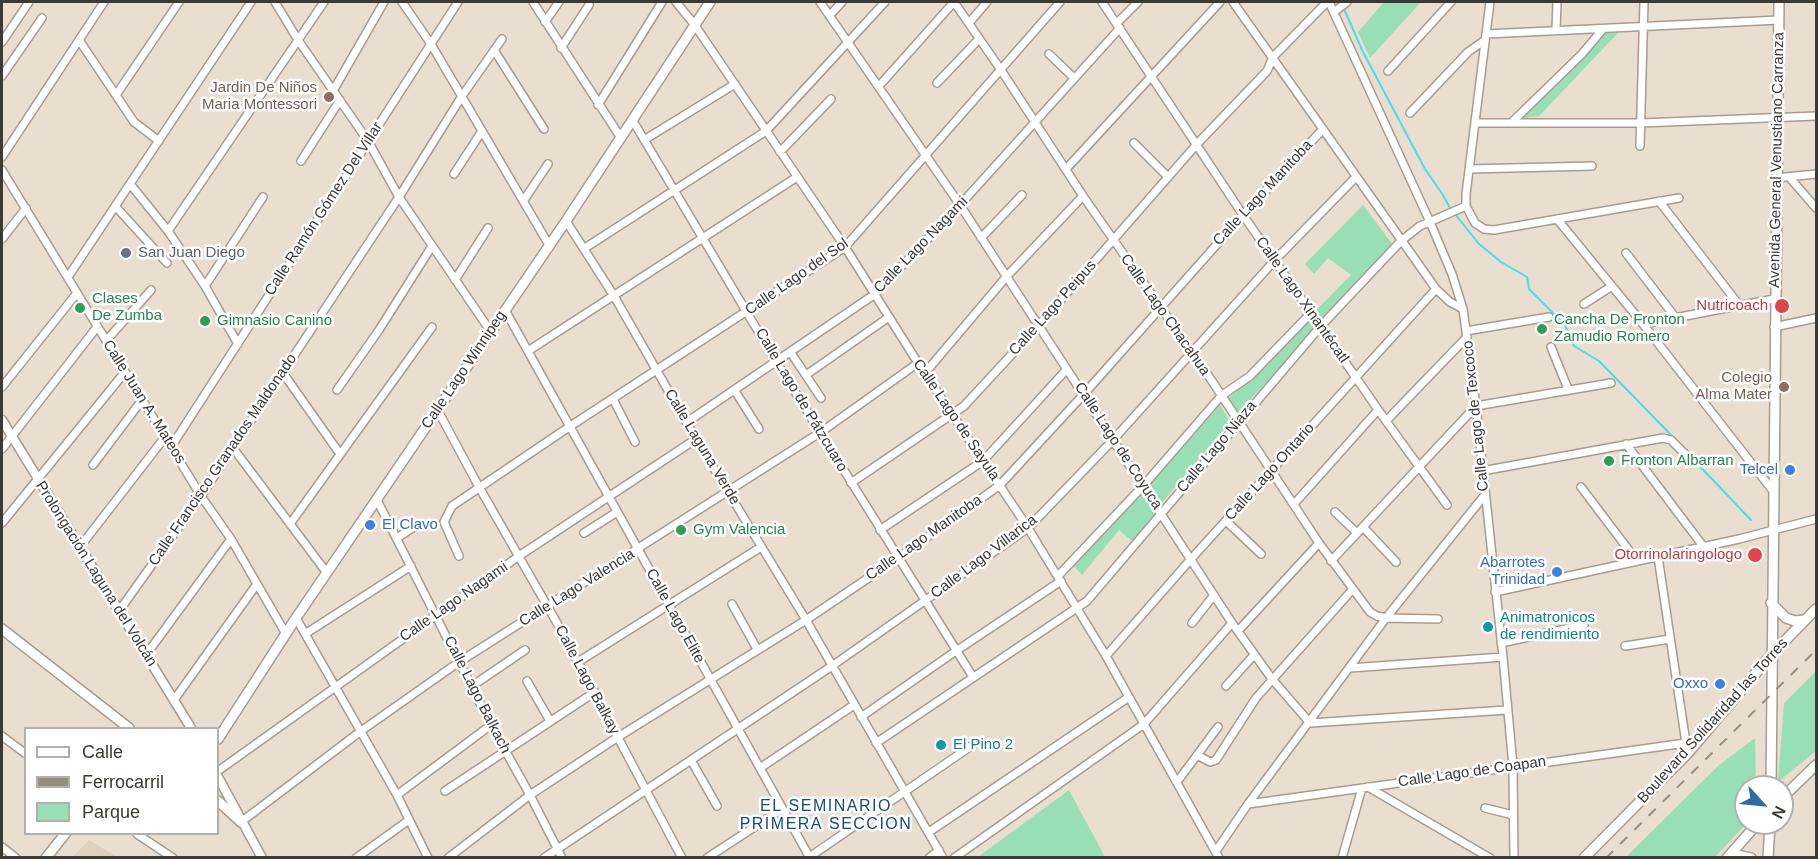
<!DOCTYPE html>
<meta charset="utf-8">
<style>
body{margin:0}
#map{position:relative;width:1818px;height:859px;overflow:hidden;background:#e9decf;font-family:Helvetica,sans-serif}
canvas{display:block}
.frame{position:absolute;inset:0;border:3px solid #3d3933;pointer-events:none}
.legend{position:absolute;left:24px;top:727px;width:195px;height:108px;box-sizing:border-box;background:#fff;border:2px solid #b1b0ad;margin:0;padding:8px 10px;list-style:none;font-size:18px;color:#3d3933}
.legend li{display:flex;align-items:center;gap:12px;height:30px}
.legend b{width:30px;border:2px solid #b1b0ad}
.north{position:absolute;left:1734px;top:775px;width:60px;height:60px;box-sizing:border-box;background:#fff;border:2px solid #b1b0ad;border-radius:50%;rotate:117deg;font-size:16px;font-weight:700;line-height:24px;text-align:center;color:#3d3933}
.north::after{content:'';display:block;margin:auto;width:21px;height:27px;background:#2f6ca3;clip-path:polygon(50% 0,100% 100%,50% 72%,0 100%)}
</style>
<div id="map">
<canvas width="1818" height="859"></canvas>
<div class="frame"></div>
<ul class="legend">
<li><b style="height:8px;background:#fff"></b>Calle</li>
<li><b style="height:8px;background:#958e83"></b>Ferrocarril</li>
<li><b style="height:16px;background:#98dfb7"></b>Parque</li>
</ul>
<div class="north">N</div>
</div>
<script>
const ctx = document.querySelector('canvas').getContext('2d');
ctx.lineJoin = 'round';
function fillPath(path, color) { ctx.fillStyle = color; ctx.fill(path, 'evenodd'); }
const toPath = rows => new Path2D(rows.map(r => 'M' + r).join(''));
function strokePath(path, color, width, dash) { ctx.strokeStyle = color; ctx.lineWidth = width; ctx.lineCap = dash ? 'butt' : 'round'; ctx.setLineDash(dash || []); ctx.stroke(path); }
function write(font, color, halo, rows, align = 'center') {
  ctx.font = font + ' Helvetica,sans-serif'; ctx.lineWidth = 5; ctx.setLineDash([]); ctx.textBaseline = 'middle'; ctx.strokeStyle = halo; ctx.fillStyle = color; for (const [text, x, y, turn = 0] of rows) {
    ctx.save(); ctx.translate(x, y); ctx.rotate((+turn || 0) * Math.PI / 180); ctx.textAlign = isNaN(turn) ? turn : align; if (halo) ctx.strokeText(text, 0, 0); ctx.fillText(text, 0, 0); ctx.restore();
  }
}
const built = toPath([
 [89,840,117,857,72,857]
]);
const green = toPath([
 [1384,2,1421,2,1370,58,1358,32],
 [1619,32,1539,116,1523,118,1605,33],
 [1363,205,1393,245,1237,414,1227,400,1351,275,1328,258,1314,274,1305,264],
 [1220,405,1230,422,1160,505,1149,486],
 [1140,489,1155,515,1133,542,1119,530,1082,575,1072,564],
 [1816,671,1816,751,1778,782,1784,703],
 [1755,738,1756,787,1746,787,1747,823,1715,857,1626,857,1718,766],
 [1069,790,1105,857,978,857]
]);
const stream = toPath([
 [1341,2,1363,52,1425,169,1443,195,1451,210],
 [1455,214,1479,244,1501,262,1527,277,1529,289,1565,325,1574,346,1599,361,1673,437],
 [1691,457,1751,520]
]);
const minor = toPath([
 [275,2,298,40,368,141,399,197,491,332],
 [402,2,431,44,549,245],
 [533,2,621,138],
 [676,2,694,24,845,247,918,363,1028,528,1106,656,1219,858],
 [820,2,960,205,1232,623,1272,679,1310,723,1507,710],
 [1102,2,1243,215,1386,421,1447,505],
 [1233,2,1436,289,1450,302,1463,309],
 [1329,2,1430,222,1452,274,1463,309,1476,406,1503,657,1513,766,1514,858],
 [1490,2,1466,194,1466,206,1475,223,1484,229,1494,230,1679,198],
 [1334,12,1347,2],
 [830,15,842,2],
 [545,22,559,2],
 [969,23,987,2],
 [1117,23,1138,2],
 [1556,30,1557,2],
 [1486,34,1779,20],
 [79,40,134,122,159,141],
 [2,42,29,2],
 [561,48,589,5],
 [494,50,544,129],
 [1049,54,1074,78],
 [1388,71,1451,2],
 [2,76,42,18],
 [937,83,979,39],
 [879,86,954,2,1001,70,1083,196,1212,381,1319,543,1370,612,1377,616,1386,618,1438,619],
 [333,91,384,2],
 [116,95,179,2],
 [598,105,662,2],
 [1410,113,1468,52,1485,40],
 [633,121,777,363,973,677],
 [1475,123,1641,123,1816,116],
 [1511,123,1582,54,1603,29],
 [644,140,735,84],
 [1134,143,1168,177],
 [1640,146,1644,2],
 [780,152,831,99],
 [2,157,104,2],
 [301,161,340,100],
 [1066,169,1220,2],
 [1469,169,1592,166],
 [2,170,201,496,231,539,286,634],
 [454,174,482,131],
 [1776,178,1816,174],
 [1790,178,1816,208],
 [131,185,168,231,205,286,238,344],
 [524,200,548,164],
 [1659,201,1739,305],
 [116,207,167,263],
 [1557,219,1643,324,1773,491],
 [566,221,614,296,696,439,806,620,943,858],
 [168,231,324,2],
 [981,238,1022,195],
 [2,239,26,208],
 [585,248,766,131,885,2],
 [1626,253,1675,317],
 [68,277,251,2],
 [455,280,488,228],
 [205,286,263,197],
 [1584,304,1612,286],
 [505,310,810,858],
 [1643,324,1774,299],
 [1774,327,1816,318],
 [1466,331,1549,317],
 [106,341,151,290],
 [1551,347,1568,389],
 [528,351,797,177],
 [791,353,821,398],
 [283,373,340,454],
 [925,373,1007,276,1083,196],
 [806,375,889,317],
 [2,387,77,293],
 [337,390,379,330,432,246],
 [735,391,759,429],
 [613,399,635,442],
 [437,409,479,487,557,623,682,858],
 [1386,421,1467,337],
 [687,422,875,294,960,205,1120,28],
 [1626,444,1703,546],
 [171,447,458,2],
 [233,448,327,573],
 [2,449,97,327],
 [93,465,142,400],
 [1482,471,1663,438,1671,440,1689,458],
 [851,483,964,406,1038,326,1197,144,1267,71,1273,57,1327,2],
 [1581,487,1637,561],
 [377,500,491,725,530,795,562,858],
 [1294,504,1378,410],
 [1335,512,1357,533],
 [1226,521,1261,554],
 [2,523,125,372],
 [290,524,432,327],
 [1363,527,1396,562],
 [880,530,983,461,1067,369],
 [584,533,617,512],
 [397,538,415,526],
 [80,547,165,437],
 [459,556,444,522,452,506,569,427,845,247,1060,2],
 [1658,557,1686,743],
 [1331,561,1476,406,1611,383],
 [1058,576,1144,485,1221,396,1250,376,1311,313],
 [1495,592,1739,539,1816,519],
 [732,604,757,649],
 [119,611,201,496,399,197,462,96,502,39],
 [296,618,397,795,428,858],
 [1192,623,1214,595],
 [1238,631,1319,543],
 [305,634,411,566],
 [1501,643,1584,625],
 [1625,646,1670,639],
 [146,655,231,539],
 [1106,656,1191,559,1436,289],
 [578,662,761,547],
 [1350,668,1503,657],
 [527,681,550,721],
 [472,686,525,650],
 [1226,686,1254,655],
 [174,700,257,584],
 [861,717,956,651,1061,581],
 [2,736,26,754],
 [876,743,1087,601,1320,327,1401,241,1420,226,1466,206],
 [1197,755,1210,762,1216,760,1256,698,1353,589],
 [691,760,717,806],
 [760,768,854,705],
 [218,771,519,556,696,439],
 [1177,782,1218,727],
 [1368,787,1490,858],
 [445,791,595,692],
 [397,795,491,725],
 [1248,804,1686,743,1687,754],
 [1485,808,1513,815],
 [241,822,361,731,459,662,821,432,918,363],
 [929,832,1129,697],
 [137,834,173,858],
 [2,847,16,858],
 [1216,851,1248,804,1386,618,1484,496],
 [356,858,409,820],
 [448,858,530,795,618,737,806,620,898,558,1000,485,1084,394,1243,215,1323,129],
 [544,858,832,666,1028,528,1113,440,1275,260,1356,177],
 [707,858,782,809],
 [808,858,977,742],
 [929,858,939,850],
 [954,858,1144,724,1232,623],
 [1342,858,1362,788]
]);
const tertiary = toPath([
 [2,420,191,728],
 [218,777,262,858]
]);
const secondary = toPath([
 [1771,603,1786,618,1795,621,1805,620],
 [2,629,129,728],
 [218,739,296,618,566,221,710,2],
 [1771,787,1779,2],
 [1782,798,1816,765],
 [218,801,241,822],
 [46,858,65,834],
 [1584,858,1687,754,1772,654,1816,609],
 [1727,858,1758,823],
 [1728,858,1737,855,1751,858],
 [1768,858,1770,823]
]);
const rail = toPath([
 [1606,858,1816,650]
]);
const markers = [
 [329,97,6,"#8d6e63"],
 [126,253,6,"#6b7280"],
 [1782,306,8,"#e0444e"],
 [80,308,6,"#2e9e5b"],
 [205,321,6,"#2e9e5b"],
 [1542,329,6,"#2e9e5b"],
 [1784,387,6,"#8d6e63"],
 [1609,461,6,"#2e9e5b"],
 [1790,470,6,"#3f7fe0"],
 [370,525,6,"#3f7fe0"],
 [681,530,6,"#2e9e5b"],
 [1755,555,8,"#e0444e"],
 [1557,572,6,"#3f7fe0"],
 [1488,627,6,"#0f9aa8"],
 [1720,684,6,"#3f7fe0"],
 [941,745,6,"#0f9aa8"]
];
const educationNames = [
 ["Jardin De Niños",317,88],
 ["Maria Montessori",317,105],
 ["Colegio",1772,378],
 ["Alma Mater",1772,395]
];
const streetNames = [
 ["Avenida General Venustiano Carranza",1777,160,-89],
 ["Calle Lago Manitoba",1263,193,-47],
 ["Calle Ramón Gómez Del Villar",324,209,-57],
 ["Calle Lago Nagami",921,245,-46],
 ["Calle Lago del Sol",797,277,-35],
 ["Calle Lago Xinantécatl",1302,300,55],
 ["Calle Lago Peipus",1053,308,-48],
 ["Calle Lago Chacahua",1165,315,55],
 ["Calle Lago Winnipeg",464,370,-56],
 ["Calle Lago de Pátzcuaro",801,400,59],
 ["Calle Juan A. Mateos",144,402,58],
 ["Calle Lago de Texcoco",1476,416,-96],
 ["Calle Lago de Sayula",956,420,56],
 ["Calle Lago de Coyuca",1118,446,57],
 ["Calle Laguna Verde",702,447,59],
 ["Calle Lago Niaza",1217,447,-50],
 ["Calle Francisco Granados Maldonado",223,460,-56],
 ["Calle Lago Ontario",1270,472,-48],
 ["Calle Lago Manitoba",924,538,-35],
 ["Calle Lago Villarica",984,557,-37],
 ["Prolongación Laguna del Volcán",96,574,58],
 ["Calle Lago Valencia",577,588,-32],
 ["Calle Lago Nagami",454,602,-35],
 ["Calle Lago Elite",675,616,61],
 ["Calle Lago Balkay",587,680,62],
 ["Calle Lago Balkach",477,695,63],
 ["Boulevard Solidaridad las Torres",1713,721,-48],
 ["Calle Lago de Coapan",1472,772,-8]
];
const worshipNames = [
 ["San Juan Diego",138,253]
];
const leisureNames = [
 ["Clases",92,299],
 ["De Zumba",92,316],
 ["Cancha De Fronton",1554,320],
 ["Zamudio Romero",1554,337],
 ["Gimnasio Canino",217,321],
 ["Fronton Albarran",1621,461],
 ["Gym Valencia",693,530]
];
const healthNames = [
 ["Nutricoach",1768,306],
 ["Otorrinolaringologo",1742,555]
];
const shopNames = [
 ["Telcel",1778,470],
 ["El Clavo",382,525,"left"],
 ["Abarrotes",1545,563],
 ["Trinidad",1545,580],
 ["Oxxo",1708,684]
];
const cultureNames = [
 ["Animatronicos",1500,618],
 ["de rendimiento",1500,635],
 ["El Pino 2",953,745]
];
const neighbourhoodNames = [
 ["EL SEMINARIO",826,807],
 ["PRIMERA SECCION",826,825]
];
fillPath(built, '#e1d1bc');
fillPath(green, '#98dfb7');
strokePath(stream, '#45dfed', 2);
strokePath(minor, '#a79c8e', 10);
strokePath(tertiary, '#a79c8e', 11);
strokePath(secondary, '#a79c8e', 12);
strokePath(minor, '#fff', 7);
strokePath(tertiary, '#fff', 8);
strokePath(secondary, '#fff', 9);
strokePath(rail, '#958e83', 2, [10, 10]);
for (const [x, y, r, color] of markers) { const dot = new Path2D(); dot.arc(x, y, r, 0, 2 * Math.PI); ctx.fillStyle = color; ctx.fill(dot); strokePath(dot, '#fff', 2); }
write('15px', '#785e54', '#fff', educationNames, 'right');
write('15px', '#3d3933', '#fff', streetNames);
write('15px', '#5b616d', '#fff', worshipNames, 'left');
write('15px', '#27864d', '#fff', leisureNames, 'left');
write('15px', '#be3a42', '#fff', healthNames, 'right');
write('15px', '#366cbe', '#fff', shopNames, 'right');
write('15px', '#0d838f', '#fff', cultureNames, 'left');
ctx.letterSpacing = '1.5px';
write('16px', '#124d7e', '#fff', neighbourhoodNames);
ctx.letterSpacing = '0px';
</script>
